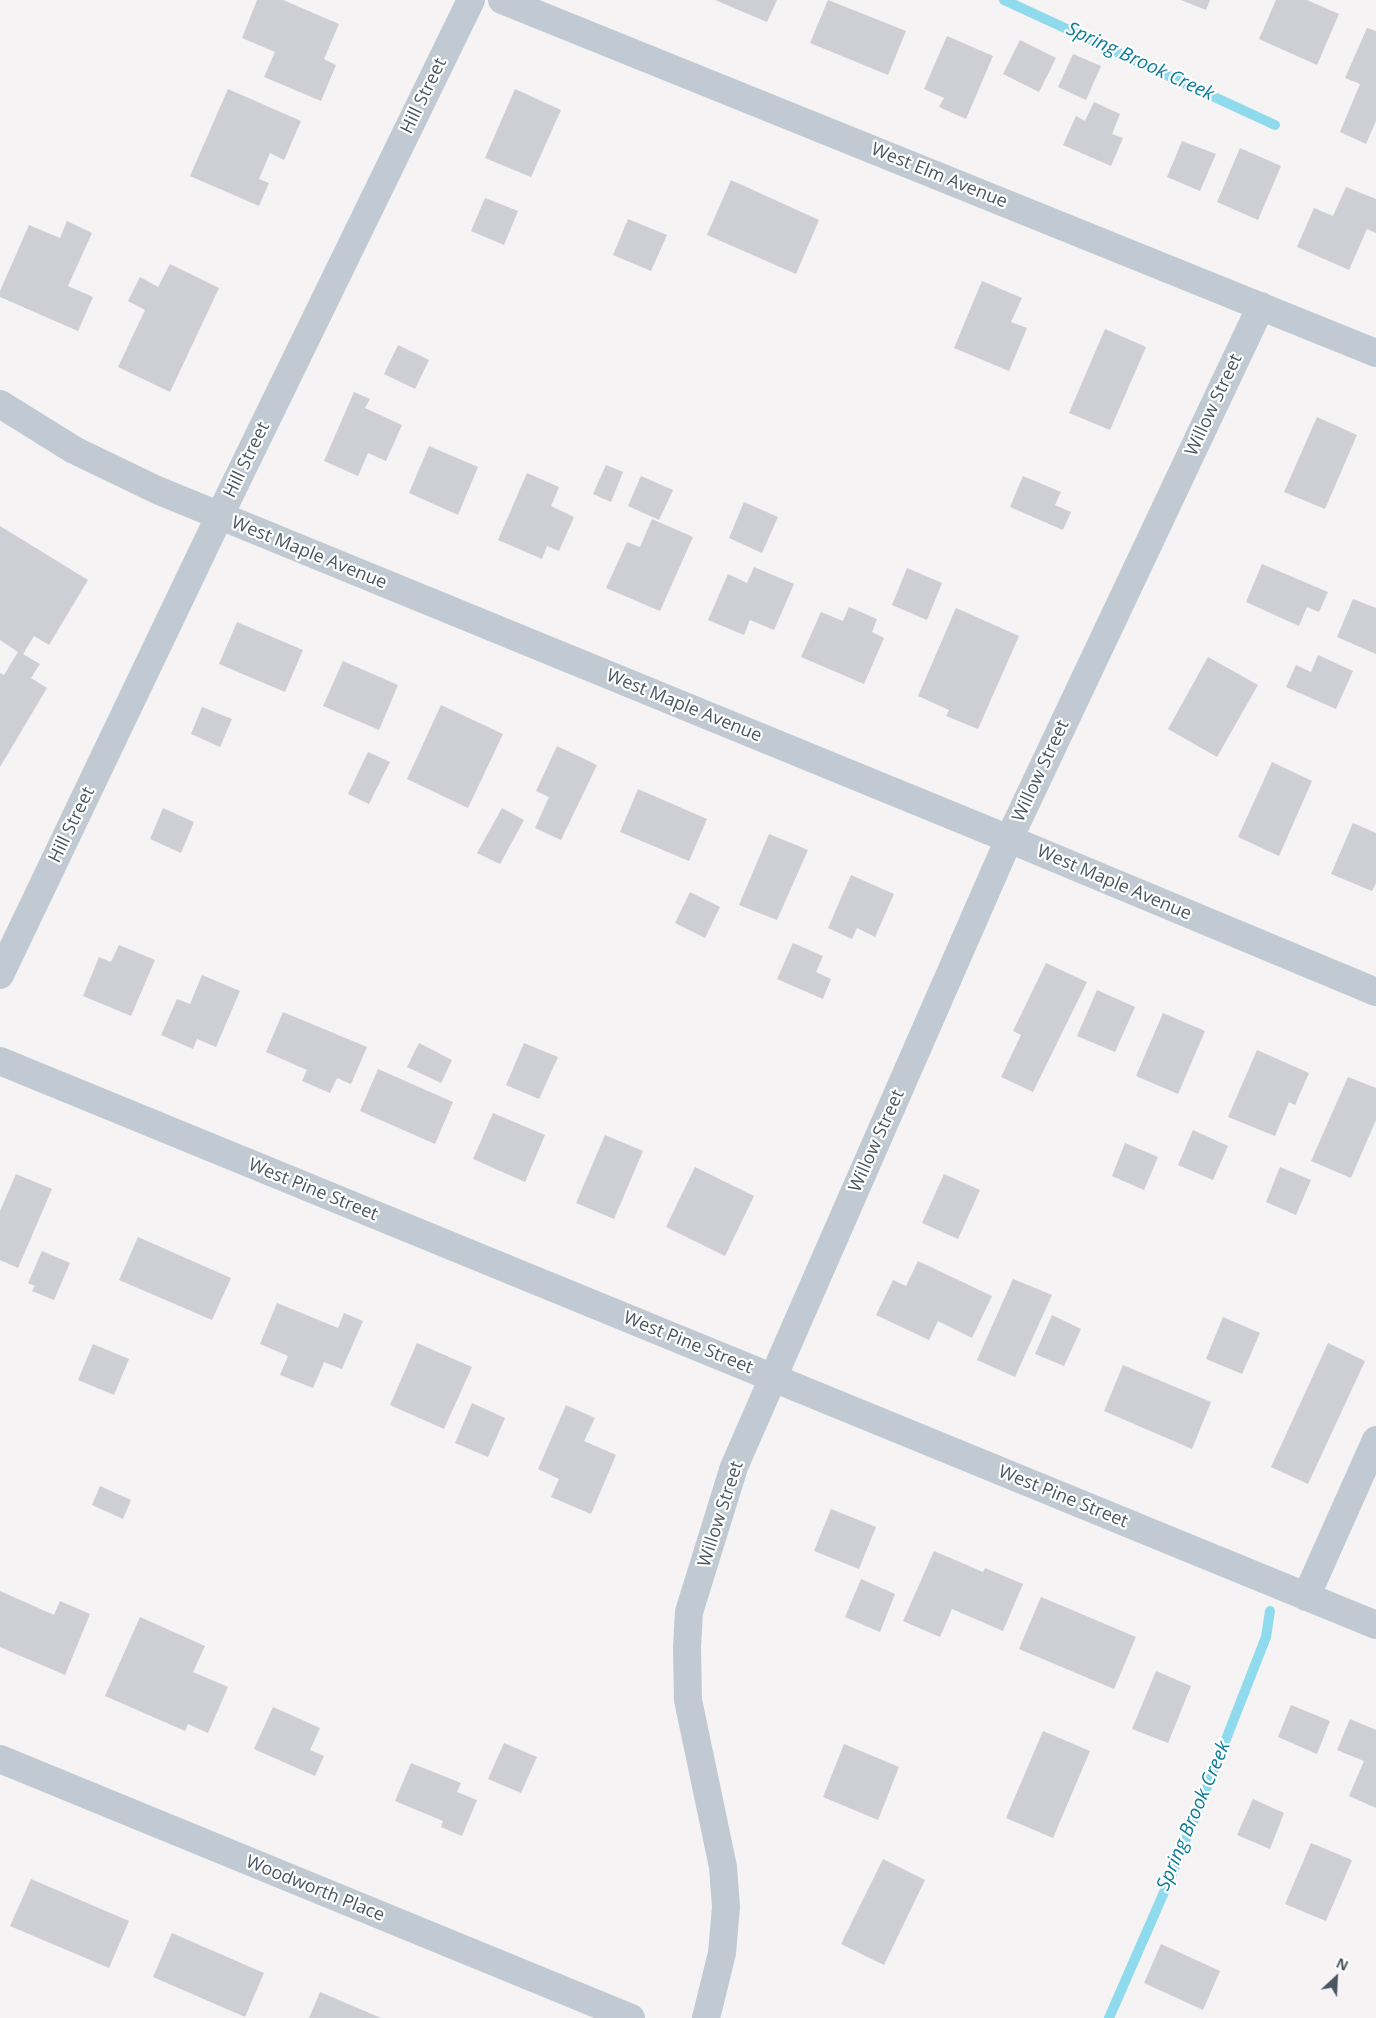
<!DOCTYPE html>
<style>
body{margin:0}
#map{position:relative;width:1376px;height:2018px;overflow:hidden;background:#f5f3f3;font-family:"Open Sans",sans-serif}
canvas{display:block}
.north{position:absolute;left:1311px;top:1953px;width:50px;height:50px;-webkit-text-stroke:4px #fff;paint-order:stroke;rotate:25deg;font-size:14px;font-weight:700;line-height:20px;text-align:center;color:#4a5661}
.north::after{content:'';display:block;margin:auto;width:18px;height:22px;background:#4a5661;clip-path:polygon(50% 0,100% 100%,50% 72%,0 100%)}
</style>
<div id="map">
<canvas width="1376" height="2018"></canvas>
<div class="north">N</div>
</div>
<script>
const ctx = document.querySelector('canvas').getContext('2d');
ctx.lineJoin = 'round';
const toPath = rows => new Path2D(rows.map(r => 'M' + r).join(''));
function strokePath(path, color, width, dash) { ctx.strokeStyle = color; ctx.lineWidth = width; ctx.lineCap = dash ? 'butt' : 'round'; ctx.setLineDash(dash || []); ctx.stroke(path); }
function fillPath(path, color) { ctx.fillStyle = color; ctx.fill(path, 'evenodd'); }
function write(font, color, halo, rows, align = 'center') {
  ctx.font = font + ' "Open Sans",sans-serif'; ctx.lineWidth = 4.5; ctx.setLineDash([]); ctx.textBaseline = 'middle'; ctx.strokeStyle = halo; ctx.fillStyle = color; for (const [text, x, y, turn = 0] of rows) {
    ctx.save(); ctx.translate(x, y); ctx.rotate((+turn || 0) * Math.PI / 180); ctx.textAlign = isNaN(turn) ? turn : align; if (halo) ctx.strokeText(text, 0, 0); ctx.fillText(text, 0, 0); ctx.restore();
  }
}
const stream = toPath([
 [1004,0,1275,125],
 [1109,2018,1172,1874,1223,1747,1266,1637,1270,1611]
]);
const building = toPath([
 [257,0,283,0,339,24,324,59,336,65,321,101,264,77,275,52,242,38],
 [715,0,777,0,767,22],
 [828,0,906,31,888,75,810,43],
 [1181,0,1210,0,1206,10],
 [1276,0,1307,0,1339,14,1317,65,1259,39],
 [1367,28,1376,31,1376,121,1366,144,1340,132,1360,84,1345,78],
 [947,36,993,56,966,119,939,107,944,98,924,89],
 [1020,40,1056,58,1039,92,1003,74],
 [1073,54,1101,66,1086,100,1058,87],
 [228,89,301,121,284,160,270,153,259,179,269,183,259,206,190,176],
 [515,89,561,110,531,177,485,158],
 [1094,102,1120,114,1112,134,1123,138,1111,166,1063,145,1076,116,1085,121],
 [1182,141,1216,154,1200,191,1167,177],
 [1240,148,1281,166,1258,220,1217,202],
 [731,180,819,220,796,274,707,235],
 [1346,187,1376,199,1376,233,1367,229,1349,270,1297,247,1314,208,1333,216],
 [485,198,518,211,504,245,471,231],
 [628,219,667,235,651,271,613,255],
 [67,221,92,233,68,286,93,297,78,331,0,297,0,291,29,225,60,238],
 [170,264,219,288,170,392,118,367,145,310,128,301,140,277,158,287],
 [982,281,1022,298,1011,322,1027,328,1009,371,954,348],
 [1105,329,1146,347,1110,430,1069,413],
 [398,345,429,360,415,389,384,374],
 [354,392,370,399,365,408,402,425,386,461,368,453,358,476,324,461],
 [1317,417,1357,435,1325,509,1284,492],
 [429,446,478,467,458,515,409,493],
 [606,465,623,472,611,502,593,494],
 [527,473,559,487,551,506,574,517,559,551,547,546,542,559,498,540],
 [641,476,673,490,659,520,628,506],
 [1023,476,1061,492,1055,505,1071,512,1063,530,1010,507],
 [744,502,778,517,762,553,729,538],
 [652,519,693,537,660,611,606,588,627,542,640,547],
 [0,526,88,580,49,645,34,636,23,654,40,664,31,678,47,688,0,767,0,673,4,675,18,652,0,640],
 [1262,564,1328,592,1319,612,1307,607,1299,626,1246,602],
 [754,567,794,584,774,630,750,620,744,635,708,620,728,574,747,583],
 [907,568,942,583,927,620,892,605],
 [1353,599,1376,608,1376,654,1337,637],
 [849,607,877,619,872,632,884,638,864,684,801,657,821,612,843,621],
 [956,608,1019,636,978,729,946,716,949,710,918,696],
 [237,622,303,650,285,692,219,664],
 [1318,655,1353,671,1336,709,1286,687,1296,665,1311,672],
 [1208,657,1258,685,1217,757,1168,729],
 [343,661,398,685,379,730,323,706],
 [441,705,503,734,468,808,407,779],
 [202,707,232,719,220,747,191,734],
 [557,746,597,765,561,840,535,828,549,797,536,791],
 [368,752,390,762,369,804,348,794],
 [1272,762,1312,781,1279,856,1238,837],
 [638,789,707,819,689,861,620,832],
 [163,808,194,822,181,853,150,839],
 [502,808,524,820,500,864,477,853],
 [1353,823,1376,833,1376,883,1372,891,1331,874],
 [769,834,808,850,777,920,739,905],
 [851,875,894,894,875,937,857,928,852,939,828,928],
 [690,892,720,907,705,938,675,923],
 [793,943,823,956,816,972,831,979,823,999,777,979],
 [119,945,155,960,131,1016,83,996,99,957,111,962],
 [1046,963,1087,982,1033,1092,1001,1077,1021,1035,1013,1031],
 [202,975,240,991,216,1047,197,1039,193,1049,161,1035,177,999,190,1004],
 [1097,990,1135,1007,1115,1052,1077,1036],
 [283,1012,367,1047,351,1084,337,1078,330,1093,302,1081,307,1070,266,1052],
 [1163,1013,1205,1031,1178,1094,1136,1076],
 [419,1043,452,1060,441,1083,407,1067],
 [524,1043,558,1057,539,1099,506,1085],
 [1257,1050,1309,1073,1295,1105,1289,1102,1275,1136,1228,1117],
 [378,1069,453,1102,435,1144,360,1111],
 [1348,1077,1376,1088,1376,1120,1351,1178,1311,1161],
 [493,1113,545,1135,525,1182,473,1159],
 [1193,1130,1228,1146,1213,1180,1178,1165],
 [605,1135,643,1151,614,1219,576,1203],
 [1125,1143,1158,1157,1144,1190,1112,1176],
 [695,1167,754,1196,725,1256,666,1227],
 [1280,1167,1311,1180,1296,1215,1266,1202],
 [16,1174,52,1189,18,1268,0,1260,0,1211],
 [944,1174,980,1190,958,1239,922,1223],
 [138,1237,231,1278,212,1320,119,1280],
 [42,1251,70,1263,54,1300,32,1291,35,1286,28,1283],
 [918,1261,992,1296,972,1338,938,1321,929,1340,876,1315,893,1280,906,1286],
 [1013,1279,1052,1295,1015,1377,977,1360],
 [277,1303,338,1328,344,1313,363,1321,342,1369,324,1362,313,1388,280,1375,288,1356,260,1344],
 [1052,1315,1081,1329,1064,1366,1035,1354],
 [1223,1317,1260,1333,1242,1374,1206,1359],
 [417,1343,472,1367,444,1429,390,1405],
 [1328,1343,1365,1361,1308,1484,1271,1467],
 [93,1344,129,1359,114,1395,78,1380],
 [1123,1365,1211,1402,1192,1449,1104,1411],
 [472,1403,505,1418,488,1457,455,1443],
 [566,1405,595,1418,584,1441,616,1455,591,1514,551,1497,559,1479,538,1469],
 [100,1486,131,1500,123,1519,92,1505],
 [831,1509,876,1527,859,1569,814,1551],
 [934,1551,983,1572,985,1568,1023,1584,1003,1631,952,1609,940,1637,903,1621],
 [861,1579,895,1594,880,1632,845,1617],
 [0,1591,54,1615,60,1601,90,1614,65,1675,0,1647],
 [1041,1597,1136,1637,1114,1689,1019,1649],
 [140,1617,205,1646,193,1672,228,1687,208,1733,188,1724,185,1731,105,1696],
 [1156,1671,1191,1686,1168,1743,1132,1729],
 [1291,1705,1330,1721,1317,1754,1278,1737],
 [273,1707,320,1728,310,1750,324,1756,315,1776,254,1749],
 [1350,1719,1376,1730,1376,1808,1349,1796,1364,1761,1337,1750],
 [1043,1731,1090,1751,1053,1838,1006,1818],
 [504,1743,537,1757,521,1793,488,1779],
 [844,1744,899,1767,878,1820,823,1797],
 [411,1763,461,1783,457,1792,477,1800,462,1836,441,1827,443,1821,395,1801],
 [1253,1799,1284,1813,1270,1849,1237,1835],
 [1311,1843,1352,1860,1326,1921,1285,1904],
 [883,1859,925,1880,884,1965,841,1944],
 [31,1879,129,1921,109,1968,10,1926],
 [172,1933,264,1973,245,2017,153,1977],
 [1161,1944,1220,1971,1203,2010,1144,1983],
 [320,1992,381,2018,309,2018]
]);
const minor = toPath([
 [502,0,1376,353],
 [0,404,74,450,157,490,1009,839,1376,992],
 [0,975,219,517,471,0],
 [0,1061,1376,1625],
 [1306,1597,1376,1440],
 [0,1759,631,2018],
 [706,2018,722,1953,726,1907,723,1867,688,1700,687,1648,689,1612,734,1467,1009,839,1261,306]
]);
const streetNames = [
 ["Hill Street",424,96,-64],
 ["West Elm Avenue",939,176,22],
 ["Willow Street",1214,405,-65],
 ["Hill Street",247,460,-64],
 ["West Maple Avenue",309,553,22],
 ["West Maple Avenue",684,706,22],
 ["Willow Street",1041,771,-65],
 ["Hill Street",72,825,-64],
 ["West Maple Avenue",1114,883,23],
 ["Willow Street",877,1141,-66],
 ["West Pine Street",313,1190,22],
 ["West Pine Street",688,1343,22],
 ["West Pine Street",1063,1497,22],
 ["Willow Street",721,1514,-72],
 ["Woodworth Place",315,1889,22]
];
const waterNames = [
 ["Spring Brook Creek",1140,62,25],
 ["Spring Brook Creek",1194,1816,-67]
];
strokePath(stream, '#90daee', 10);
fillPath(building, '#cdcfd5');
strokePath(minor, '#c1cad2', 28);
write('18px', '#4a5661', '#fff', streetNames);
write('italic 19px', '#0c7c9b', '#fff', waterNames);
</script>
